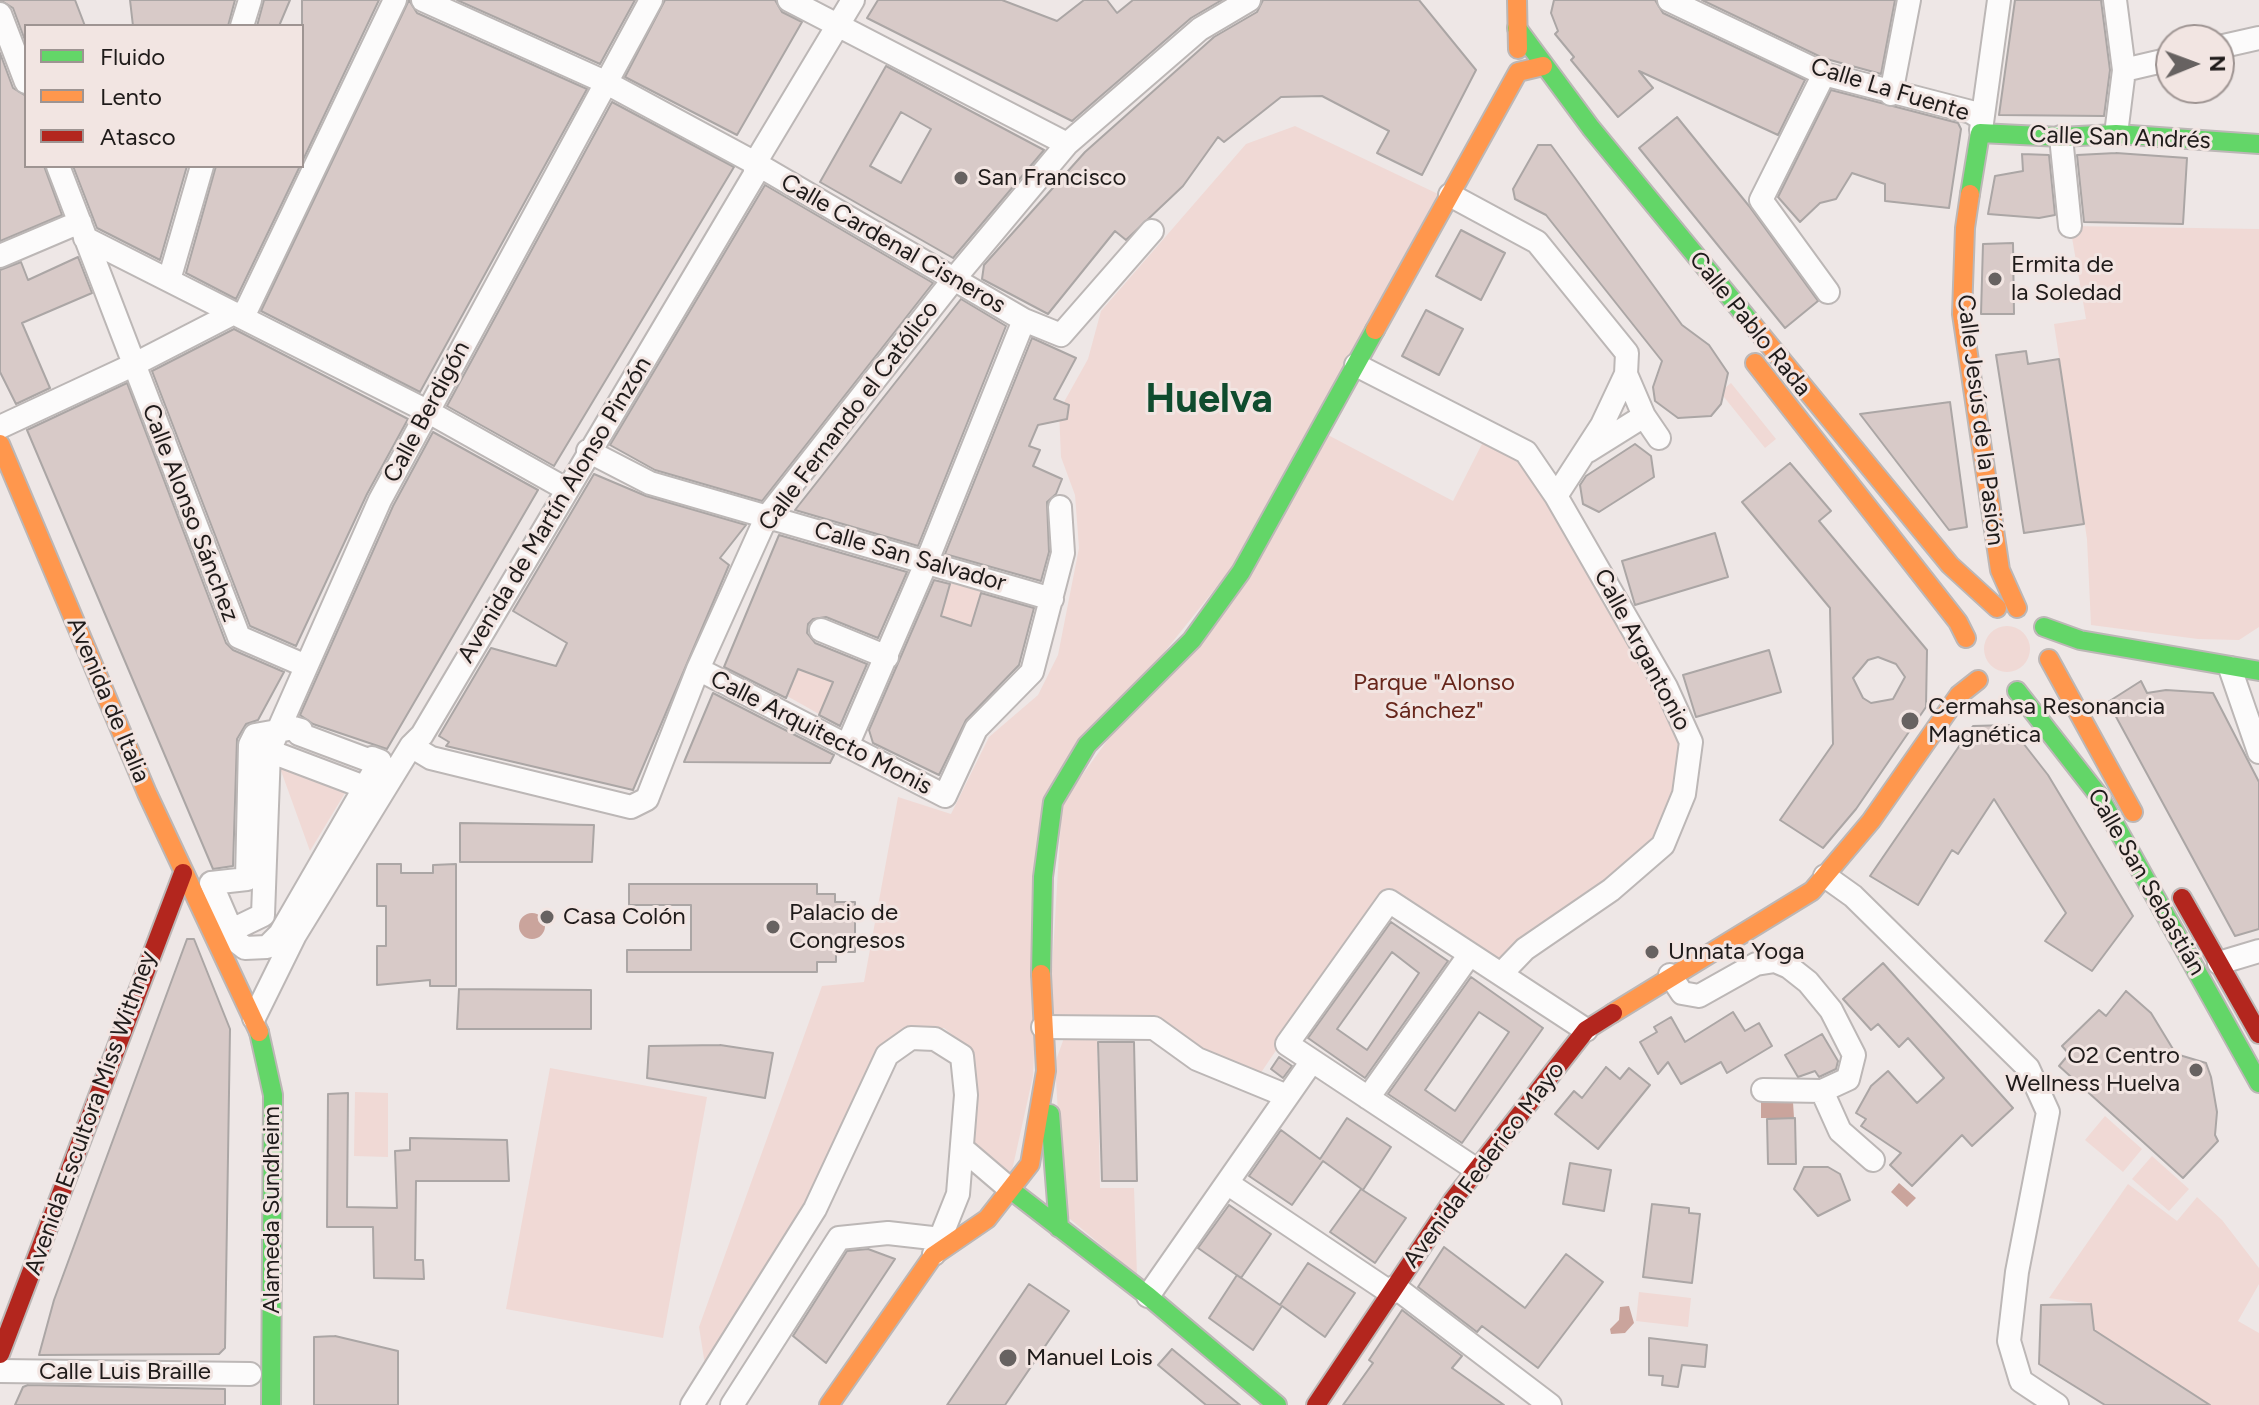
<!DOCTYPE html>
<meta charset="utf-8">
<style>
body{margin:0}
#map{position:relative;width:2259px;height:1405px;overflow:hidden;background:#eee7e6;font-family:Figtree,sans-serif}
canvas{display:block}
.legend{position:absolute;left:24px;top:24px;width:280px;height:144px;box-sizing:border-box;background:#f2e5e2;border:2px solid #9e9492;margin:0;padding:10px 14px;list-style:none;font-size:24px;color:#1f1b1a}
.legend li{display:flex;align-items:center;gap:16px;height:40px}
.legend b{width:40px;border:2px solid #9e9492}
.north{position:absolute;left:2155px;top:24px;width:80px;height:80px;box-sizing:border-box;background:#f2e5e2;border:2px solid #9e9492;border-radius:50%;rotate:89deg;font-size:22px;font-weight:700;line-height:32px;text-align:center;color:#1f1b1a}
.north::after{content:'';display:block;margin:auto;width:28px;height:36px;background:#676261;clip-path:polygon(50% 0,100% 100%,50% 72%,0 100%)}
</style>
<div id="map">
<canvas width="2259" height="1405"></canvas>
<ul class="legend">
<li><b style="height:10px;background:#63d668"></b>Fluido</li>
<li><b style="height:10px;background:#ff974d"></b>Lento</li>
<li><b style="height:10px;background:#b3261e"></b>Atasco</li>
</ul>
<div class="north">N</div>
</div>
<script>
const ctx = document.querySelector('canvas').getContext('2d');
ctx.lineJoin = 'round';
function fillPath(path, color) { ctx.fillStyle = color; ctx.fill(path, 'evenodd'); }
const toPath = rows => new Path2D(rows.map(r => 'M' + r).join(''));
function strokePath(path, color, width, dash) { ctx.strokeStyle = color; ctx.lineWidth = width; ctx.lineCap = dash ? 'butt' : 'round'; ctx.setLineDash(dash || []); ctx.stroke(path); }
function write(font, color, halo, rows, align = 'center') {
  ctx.font = font + ' Figtree,sans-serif'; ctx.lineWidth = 6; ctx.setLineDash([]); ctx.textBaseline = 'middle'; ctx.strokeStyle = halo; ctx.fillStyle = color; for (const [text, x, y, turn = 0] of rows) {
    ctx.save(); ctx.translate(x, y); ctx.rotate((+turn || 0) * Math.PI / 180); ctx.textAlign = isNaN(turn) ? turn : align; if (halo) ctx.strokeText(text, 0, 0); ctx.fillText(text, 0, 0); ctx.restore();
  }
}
const green = toPath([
 [1295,126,1438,194,1235,564,1045,801,1033,1076,1011,1175,973,1144,973,1052,944,1028,908,1028,882,1044,811,1194,705,1365,699,1327,822,986,864,982,898,797,951,814,989,737,1038,695,1058,655,1079,548,1075,495,1061,457,1059,411,1088,359,1101,311,1246,144],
 [2070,226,2259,229,2259,627,2239,640,2198,639,2091,625,2087,539,2054,324,2086,319],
 [1731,383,1776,439,1765,448,1720,392],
 [1328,435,1453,501,1484,440,1520,456,1652,680,1681,745,1675,793,1655,840,1597,890,1498,960,1386,888,1258,1077,1204,1054,1154,1019,1049,1020,1062,803],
 [951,580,982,589,967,641,941,615],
 '1984 649a23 23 0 1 1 46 0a23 23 0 1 1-46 0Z',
 [798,669,833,682,819,714,787,696],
 [280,768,345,793,310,851],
 [1097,1037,1100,1188,1134,1188,1137,1275,1064,1214,1055,1063,1064,1038],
 [550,1068,707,1097,663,1338,506,1309],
 [355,1092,388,1093,388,1157,354,1156],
 [2105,1116,2142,1149,2123,1172,2085,1140],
 [2152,1156,2189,1189,2169,1211,2132,1179],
 [2128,1184,2177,1221,2197,1197,2222,1220,2259,1268,2259,1284,2238,1321,2259,1333,2259,1405,2210,1405,2093,1330,2091,1304,2049,1298],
 [1639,1292,1691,1298,1688,1327,1636,1321]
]);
const water = toPath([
 '519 926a13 13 0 1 1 26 0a13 13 0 1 1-26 0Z',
 [1761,1102,1793,1102,1794,1118,1761,1118],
 [1899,1183,1916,1198,1907,1207,1891,1192],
 [1629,1306,1634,1323,1625,1333,1611,1334,1610,1329,1619,1320,1620,1307]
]);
const building = toPath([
 [0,0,75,0,85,26,26,26,26,43,13,8,0,0],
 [130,0,235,0,228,26,133,26,130,0],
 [264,0,290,0,279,26,257,26,264,0],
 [302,0,379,0,302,162,302,0],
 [409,0,417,13,587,89,420,392,261,311,409,0],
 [457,0,635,0,600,64,457,0],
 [665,0,775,0,782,12,802,22,737,135,625,77,665,0],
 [878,0,1002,0,1057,21,1084,0,1107,0,1117,13,1133,0,1222,0,1191,18,1072,121,867,18,878,0],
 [1263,0,1419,0,1476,70,1422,175,1377,153,1389,131,1322,96,1281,97,1224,142,1218,137,1183,186,1126,240,1115,231,1048,314,982,279,984,265,1085,152,1214,37,1257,12,1263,0],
 [1554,0,1655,0,1663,13,1805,80,1778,135,1639,71,1653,88,1618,117,1571,60,1574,57,1555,34,1558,31,1551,13,1554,0],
 [1702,0,1895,0,1881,74,1823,58,1702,0],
 [2015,0,2101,0,2110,70,2104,116,1999,115,2015,0],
 [0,53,13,88,26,96,26,166,44,166,62,215,0,241,0,53],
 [886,66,1044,150,953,258,820,182,886,66],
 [901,112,931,129,901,183,870,166,901,112],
 [1831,90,1958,123,1961,129,1949,208,1885,201,1885,184,1852,173,1836,199,1820,203,1800,222,1778,197,1831,90],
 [612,102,734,167,554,466,447,406,612,102],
 [1677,117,1749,206,1818,301,1785,328,1639,148,1677,117],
 [1538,145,1551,145,1682,325,1709,345,1728,373,1721,404,1711,416,1678,418,1655,401,1653,387,1662,361,1546,215,1515,199,1513,189,1538,145],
 [2116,153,2187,158,2183,224,2084,222,2077,155,2116,153],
 [2022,154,2049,155,2055,215,2039,218,1988,214,1995,176,2023,171,2022,154],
 [73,166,187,166,160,260,97,228,73,166],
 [216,166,300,166,236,299,186,273,216,166],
 [765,185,933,283,762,501,655,470,610,445,765,185],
 [1461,230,1505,253,1481,300,1436,276,1461,230],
 [2013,243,2014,314,1981,314,1983,244,2013,243],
 [78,257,92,293,22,323,50,388,16,404,0,372,0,270,21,262,28,280,78,257],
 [961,299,1006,326,918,546,795,510,961,299],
 [1426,310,1463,329,1439,375,1402,356,1426,310],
 [234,329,408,419,367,494,296,646,250,626,152,371,234,329],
 [1032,338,1076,358,1054,399,1069,405,1067,419,1038,425,1029,446,1040,450,1033,466,1062,479,1056,494,1047,502,1049,552,1041,581,945,554,1032,338],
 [2026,351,2028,364,2059,359,2084,524,2024,533,1996,355,2026,351],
 [127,383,226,643,233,650,284,672,258,720,246,724,237,739,233,866,213,869,27,430,127,383],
 [1950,402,1967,527,1949,530,1860,414,1950,402],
 [433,432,538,490,387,749,313,724,300,715,393,506,433,432],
 [1635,444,1651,456,1654,477,1599,512,1583,504,1580,485,1586,476,1635,444],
 [1790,463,1831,511,1819,521,1927,650,1926,707,1856,809,1823,848,1780,820,1833,744,1830,608,1742,502,1790,463],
 [1878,657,1896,664,1905,677,1893,699,1871,703,1863,698,1853,678,1868,660,1878,657],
 [594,474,646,496,746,525,720,558,729,565,633,790,446,746,449,742,439,736,491,648,556,666,567,643,513,611,594,474],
 [1715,533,1728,577,1635,605,1622,561,1715,533],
 [779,535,907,572,878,638,826,617,813,619,808,624,807,633,815,643,867,664,840,726,819,715,833,682,798,669,786,698,724,667,779,535],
 [934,580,950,584,941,616,971,626,981,593,1034,608,1019,665,966,720,939,775,873,743,869,730,934,580],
 [1769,650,1781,692,1696,717,1683,675,1769,650],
 [2141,681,2147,693,2166,690,2213,693,2259,782,2259,929,2235,936,2108,702,2141,681],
 [713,693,834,755,830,763,684,762,713,693],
 [2009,725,2048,775,2133,916,2092,971,2045,941,2066,913,1994,799,1958,854,1952,850,1918,905,1870,876,1973,726,2009,725],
 [460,823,594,825,592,862,460,862,460,823],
 [377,864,401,864,401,873,433,873,433,865,456,864,456,986,430,986,430,980,377,985,377,946,386,946,386,906,377,906,377,864],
 [629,884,817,884,817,894,835,894,835,902,855,902,855,952,836,952,836,962,817,962,817,972,627,972,627,950,691,950,691,905,629,905,629,884],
 [1391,922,1448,961,1365,1078,1308,1038,1391,922],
 [1392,952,1419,973,1367,1050,1337,1029,1392,952],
 [187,939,194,939,230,1029,225,1348,219,1354,39,1355,54,1300,187,939],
 [1883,963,2013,1108,1972,1146,1962,1135,1912,1186,1890,1165,1901,1153,1861,1126,1866,1119,1856,1113,1871,1086,1888,1071,1917,1103,1944,1078,1908,1038,1899,1047,1878,1024,1871,1030,1843,999,1883,963],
 [1471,977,1543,1028,1462,1143,1388,1094,1471,977],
 [1479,1012,1509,1032,1455,1111,1425,1090,1479,1012],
 [459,989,591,990,591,1029,457,1029,459,989],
 [2126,991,2151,1013,2176,1054,2206,1063,2211,1077,2217,1112,2215,1135,2218,1141,2183,1178,2059,1066,2069,1054,2062,1046,2099,1010,2106,1016,2126,991],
 [1733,1012,1745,1031,1759,1023,1772,1046,1727,1073,1721,1062,1681,1084,1668,1062,1658,1074,1640,1042,1657,1032,1654,1027,1671,1017,1685,1042,1733,1012],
 [1822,1034,1838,1061,1836,1069,1819,1077,1815,1071,1798,1077,1785,1055,1822,1034],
 [1098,1042,1134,1042,1137,1181,1102,1181,1098,1042],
 [720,1045,773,1053,765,1098,647,1078,649,1046,720,1045],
 [1279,1057,1292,1066,1283,1078,1271,1069,1279,1057],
 [1606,1067,1620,1079,1629,1068,1650,1085,1598,1149,1555,1114,1574,1091,1582,1098,1606,1067],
 [348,1093,347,1207,397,1208,395,1151,410,1150,410,1138,507,1140,509,1181,416,1181,415,1260,423,1260,424,1279,374,1278,373,1227,327,1227,328,1094,348,1093],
 [1347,1118,1391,1147,1363,1190,1323,1161,1292,1205,1249,1176,1281,1130,1320,1159,1347,1118],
 [1795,1118,1796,1164,1768,1164,1767,1119,1795,1118],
 [1570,1163,1611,1170,1604,1211,1563,1204,1570,1163],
 [1804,1167,1828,1167,1840,1174,1850,1200,1818,1216,1794,1189,1804,1167],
 [1361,1189,1406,1218,1375,1263,1330,1232,1361,1189],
 [1652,1204,1689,1208,1689,1213,1700,1214,1692,1283,1643,1277,1652,1204],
 [1229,1205,1271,1234,1241,1278,1198,1248,1229,1205],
 [1444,1247,1525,1308,1566,1254,1603,1282,1538,1368,1482,1326,1477,1332,1418,1287,1444,1247],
 [868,1249,895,1259,826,1363,793,1336,847,1251,868,1249],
 [1308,1263,1355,1293,1325,1337,1282,1306,1253,1350,1209,1318,1237,1275,1280,1305,1308,1263],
 [1029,1284,1069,1311,1005,1405,947,1405,1029,1284],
 [2091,1304,2094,1330,2210,1405,2105,1405,2039,1364,2041,1305,2091,1304],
 [1402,1310,1462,1356,1452,1368,1504,1405,1343,1405,1373,1363,1369,1360,1402,1310],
 [335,1336,398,1351,398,1405,314,1405,314,1337,335,1336],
 [1649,1338,1707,1345,1705,1367,1682,1365,1678,1387,1662,1385,1663,1376,1649,1375,1649,1338],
 [1172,1349,1218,1387,1240,1405,1206,1405,1158,1365,1172,1349],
 [28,1385,225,1389,225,1405,15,1405,23,1387,28,1385]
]);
const street = toPath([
 [423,0,605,82,755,163,1024,320,1061,335,1152,231],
 [789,0,1067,144],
 [1669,0,1824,74,1971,112,1982,119],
 [2115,0,2124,70,2116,134],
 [0,14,26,82],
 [242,26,250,0],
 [2219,47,2259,38],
 [2124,70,2171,59],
 [1824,74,1761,200,1828,292],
 [1891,94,1909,0],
 [1981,130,1999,0],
 [2061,137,2070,226],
 [58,166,239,637,306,666],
 [1450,195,1537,242,1627,353,1626,374,1602,425,1556,496],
 [85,238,427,411,566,489],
 [0,256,80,222],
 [169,280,202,166],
 [243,317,395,0],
 [1356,365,1526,452,1556,496,1666,687,1691,742,1684,794,1663,845,1611,890,1525,949,1501,974],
 [1626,374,1644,416],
 [0,427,133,365,234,313],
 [588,451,650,483,1052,599],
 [1588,451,1644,416,1659,438],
 [821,630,887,657],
 [2230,668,2259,752],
 [698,669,945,796,976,729,1032,672,1063,553,1060,507],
 [294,728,301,730,299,734,371,761,372,758,380,761,280,934,267,947,245,948,236,941,211,883,247,879,250,745,255,735,294,728],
 [411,746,431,758,631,807,647,799,698,669,766,518,954,279,1067,144,1200,29,1249,0],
 [847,746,927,561,1024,320],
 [269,751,380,500,651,0],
 [1825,876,1853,896,2028,1068,2048,1112,2017,1272,2009,1341,2021,1381,2057,1405],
 [234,929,263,915,269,751,367,788],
 [2219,963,2259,951],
 [1670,975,1682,993,1699,996,1756,964,1775,961,1789,967,1808,982,1831,1010,1854,1055,1848,1079,1822,1091,1763,1090],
 [254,1018,295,935,411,746,422,735,755,174,755,163,853,0],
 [1043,1027,1154,1028,1197,1059,1287,1096],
 [1822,1091,1840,1131,1873,1160],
 [1368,1098,1470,954],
 [963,1149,1011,1190],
 [1477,1170,1287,1044,1389,901,1586,1030],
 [1227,1183,1391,1293],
 [1395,1287,1550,1405],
 [1148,1296,1312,1061],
 [0,1371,250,1374],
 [692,1405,815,1209,887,1055,911,1038,935,1039,962,1056,966,1095,958,1194,934,1254],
 [732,1405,839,1238,888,1233,941,1239]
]);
const fast = toPath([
 [1517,28,1591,128,1752,324],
 [1970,194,1980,133,2061,137,2116,134,2259,144],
 [2044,627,2080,640,2259,671],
 [2017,691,2099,796,2259,1083],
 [1041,974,1043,877,1053,802,1087,745,1192,640,1241,572,1375,330],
 [259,1032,273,1095,271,1405],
 [1050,1114,1059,1228],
 [1011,1190,1148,1296,1277,1405]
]);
const slow = toPath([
 [1517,0,1518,49],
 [1970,194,1965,228,1962,314,2000,570,2017,608],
 [1752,324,1950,565,1997,608],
 [1375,330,1518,72,1543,66],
 [1755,363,1958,622,1966,638],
 [0,444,147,793,259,1032],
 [2049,659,2133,812],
 [1613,1013,1812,891,1871,821,1959,695,1978,680],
 [829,1405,933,1256,987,1219,1030,1164,1046,1071,1041,974]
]);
const jam = toPath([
 [2182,898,2259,1034],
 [0,1354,183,873],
 [1316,1405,1453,1200,1586,1030,1613,1013]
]);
const markers = [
 [961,178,8,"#676261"],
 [1995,279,8,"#676261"],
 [1910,721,10,"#676261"],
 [547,917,8,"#676261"],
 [773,927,8,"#676261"],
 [1652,952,8,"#676261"],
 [2196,1070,8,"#676261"],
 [1008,1358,10,"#676261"]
];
const streetNames = [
 ["Calle La Fuente",1890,90,17],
 ["Calle San Andrés",2120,138,2],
 ["Calle Cardenal Cisneros",893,244,30],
 ["Calle Pablo Rada",1750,324,51],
 ["Calle Berdigón",427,412,-62],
 ["Calle Fernando el Católico",849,416,-53],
 ["Calle Jesús de la Pasión",1980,420,83],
 ["Avenida de Martín Alonso Pinzón",555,510,-59],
 ["Calle Alonso Sánchez",190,513,69],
 ["Calle San Salvador",910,557,16],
 ["Calle Argantonio",1642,650,62],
 ["Avenida de Italia",108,700,67],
 ["Calle Arquitecto Monis",821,733,27],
 ["Calle San Sebastián",2146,882,60],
 ["Avenida Escultora Miss Withney",91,1113,-70],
 ["Avenida Federico Mayo",1484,1165,-53],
 ["Alameda Sundheim",272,1210,-90],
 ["Calle Luis Braille",125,1372]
];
const poiNames = [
 ["San Francisco",977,178],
 ["Ermita de",2011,265],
 ["la Soledad",2011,293],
 ["Cermahsa Resonancia",1928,707],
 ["Magnética",1928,735],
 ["Palacio de",789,913],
 ["Congresos",789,941],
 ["Casa Colón",563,917],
 ["Unnata Yoga",1668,952],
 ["O2 Centro",2180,1056,"right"],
 ["Wellness Huelva",2180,1084,"right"],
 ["Manuel Lois",1026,1358]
];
const parkNames = [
 ["Parque \"Alonso",1434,683],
 ["Sánchez\"",1434,711]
];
const townNames = [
 ["Huelva",1209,400]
];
fillPath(green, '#f0d9d5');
fillPath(water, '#caa49c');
fillPath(building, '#d8cac8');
strokePath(building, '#aba6a5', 2);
strokePath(street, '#bcb7b6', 26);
strokePath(fast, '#bcb7b6', 22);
strokePath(slow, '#bcb7b6', 22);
strokePath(jam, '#bcb7b6', 22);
strokePath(street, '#fcfbfb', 22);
strokePath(fast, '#63d668', 18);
strokePath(slow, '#ff974d', 18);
strokePath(jam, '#b3261e', 18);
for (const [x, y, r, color] of markers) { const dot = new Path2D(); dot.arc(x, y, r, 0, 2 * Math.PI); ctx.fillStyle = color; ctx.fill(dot); strokePath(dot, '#f2e5e2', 3); }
write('24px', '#1f1b1a', '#f2e5e2', streetNames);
write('24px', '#1f1b1a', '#f2e5e2', poiNames, 'left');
write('24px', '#67261b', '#f2e5e2', parkNames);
write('bold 40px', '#0f4c2e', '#f2e5e2', townNames);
</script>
